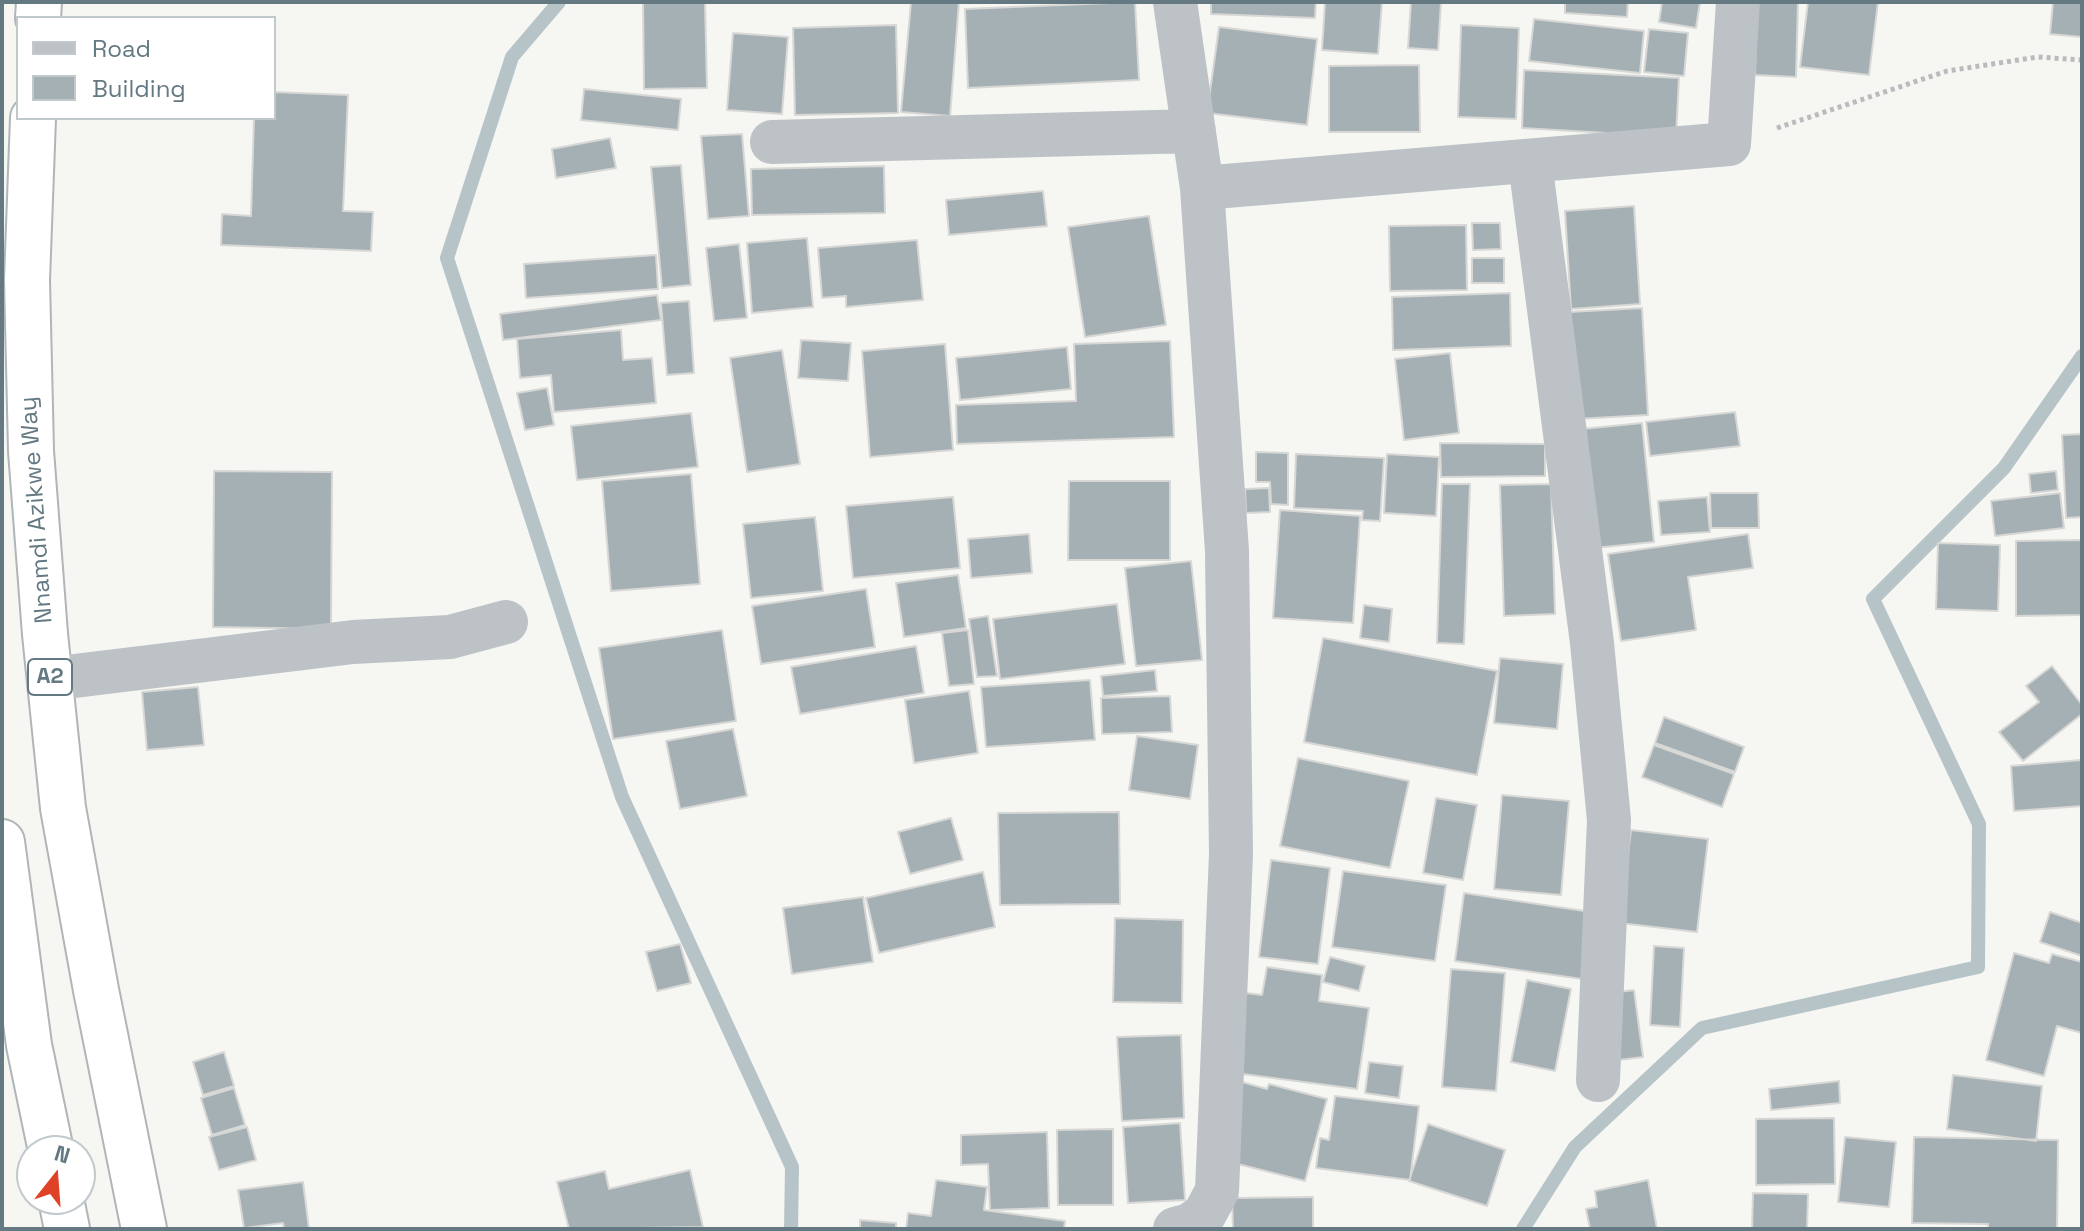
<!DOCTYPE html>
<style>
body{margin:0}
#map{position:relative;width:2084px;height:1231px;overflow:hidden;background:#f6f6f3;font-family:"Space Grotesk",sans-serif}
canvas{display:block}
.frame{position:absolute;inset:0;border:4px solid #657983;pointer-events:none}
.legend{position:absolute;left:16px;top:16px;width:260px;height:104px;box-sizing:border-box;background:#fff;border:2px solid #c1c9cd;margin:0;padding:10px 14px;list-style:none;font-size:24px;color:#657983}
.legend li{display:flex;align-items:center;gap:16px;height:40px}
.legend b{width:40px;border:2px solid #c1c9cd}
.north{position:absolute;left:16px;top:1135px;width:80px;height:80px;box-sizing:border-box;background:#fff;border:2px solid #c1c9cd;border-radius:50%;rotate:17deg;font-size:22px;font-weight:700;line-height:32px;text-align:center;color:#657983}
.north::after{content:'';display:block;margin:auto;width:28px;height:36px;background:#e04228;clip-path:polygon(50% 0,100% 100%,50% 72%,0 100%)}
</style>
<div id="map">
<canvas width="2084" height="1231"></canvas>
<div class="frame"></div>
<ul class="legend">
<li><b style="height:10px;background:#bcc2c5"></b>Road</li>
<li><b style="height:22px;background:#a5b0b4"></b>Building</li>
</ul>
<div class="north">N</div>
</div>
<script>
const ctx = document.querySelector('canvas').getContext('2d');
ctx.lineJoin = 'round';
const toPath = rows => new Path2D(rows.map(r => 'M' + r).join(''));
function strokePath(path, color, width, dash) { ctx.strokeStyle = color; ctx.lineWidth = width; ctx.lineCap = dash ? 'butt' : 'round'; ctx.setLineDash(dash || []); ctx.stroke(path); }
function fillPath(path, color) { ctx.fillStyle = color; ctx.fill(path, 'evenodd'); }
function write(font, color, halo, rows, align = 'center') {
  ctx.font = font + ' "Space Grotesk",sans-serif'; ctx.lineWidth = 8; ctx.setLineDash([]); ctx.textBaseline = 'middle'; ctx.strokeStyle = halo; ctx.fillStyle = color; for (const [text, x, y, turn = 0] of rows) {
    ctx.save(); ctx.translate(x, y); ctx.rotate((+turn || 0) * Math.PI / 180); ctx.textAlign = isNaN(turn) ? turn : align; if (halo) ctx.strokeText(text, 0, 0); ctx.fillText(text, 0, 0); ctx.restore();
  }
}
const stream = toPath([
 [559,2,512,57,447,258,622,797,792,1167,791,1229],
 [1523,1229,1575,1147,1702,1028,1978,967,1979,824,1873,599,2004,468,2082,356]
]);
const building = toPath([
 [643,2,705,2,707,88,644,89,643,2],
 [911,2,959,2,950,116,901,112,911,2],
 [1135,2,1139,80,968,88,965,9,1135,2],
 [1211,2,1316,2,1315,18,1211,14,1211,2],
 [1325,2,1382,2,1378,54,1322,50,1325,2],
 [1411,2,1441,2,1438,50,1408,48,1411,2],
 [1565,2,1628,2,1627,17,1565,13,1565,2],
 [1662,2,1700,2,1696,28,1659,22,1662,2],
 [1757,2,1798,2,1796,77,1755,75,1757,2],
 [1808,2,1878,2,1869,75,1800,67,1808,2],
 [2053,2,2082,2,2082,37,2050,34,2053,2],
 [1534,19,1644,31,1640,73,1529,61,1534,19],
 [896,25,898,113,795,115,793,28,896,25],
 [1461,25,1519,28,1516,119,1458,117,1461,25],
 [1219,27,1317,39,1307,125,1207,113,1219,27],
 [1649,29,1688,33,1684,76,1644,72,1649,29],
 [733,33,788,37,782,114,727,110,733,33],
 [1419,65,1420,132,1329,132,1329,66,1419,65],
 [1524,70,1679,78,1676,137,1522,128,1524,70],
 [584,89,681,99,678,130,581,120,584,89],
 [274,92,348,95,343,211,373,212,371,251,221,245,222,214,251,216,254,118,274,118,274,92],
 [742,134,749,216,708,219,701,136,742,134],
 [610,138,616,168,556,178,552,149,610,138],
 [681,165,691,285,662,288,651,167,681,165],
 [884,166,885,213,752,215,751,169,884,166],
 [1043,191,1047,226,949,235,946,200,1043,191],
 [1634,206,1640,304,1571,309,1565,211,1634,206],
 [1149,216,1166,325,1085,337,1068,227,1149,216],
 [1472,223,1500,223,1501,249,1473,250,1472,223],
 [1466,225,1467,290,1390,291,1389,226,1466,225],
 [807,238,813,307,752,313,747,243,807,238],
 [917,240,923,300,846,307,846,296,822,298,818,248,917,240],
 [739,244,747,318,714,321,706,248,739,244],
 [656,255,658,289,526,298,524,264,656,255],
 [1472,258,1504,258,1504,283,1472,283,1472,258],
 [1510,293,1511,346,1393,350,1392,297,1510,293],
 [657,295,661,320,503,340,500,314,657,295],
 [689,301,694,373,667,375,661,303,689,301],
 [1642,308,1648,415,1576,419,1569,312,1642,308],
 [621,330,623,360,652,358,656,403,554,412,551,375,520,378,517,339,621,330],
 [801,340,851,343,848,381,798,378,801,340],
 [1170,341,1174,437,957,444,956,405,1076,401,1074,344,1170,341],
 [945,344,953,450,870,457,862,351,945,344],
 [1067,347,1071,389,960,400,956,358,1067,347],
 [782,350,800,464,747,472,730,358,782,350],
 [1450,353,1459,433,1404,440,1395,359,1450,353],
 [547,388,554,425,525,430,517,393,547,388],
 [1735,412,1740,446,1650,456,1646,422,1735,412],
 [691,413,698,467,577,480,571,426,691,413],
 [1642,423,1654,542,1594,548,1582,429,1642,423],
 [2082,434,2082,517,2066,518,2062,435,2082,434],
 [1440,443,1545,444,1545,476,1441,477,1440,443],
 [1256,452,1288,453,1288,505,1271,504,1270,482,1256,482,1256,452],
 [1296,454,1384,458,1380,521,1362,520,1363,511,1294,508,1296,454],
 [1387,454,1439,457,1436,516,1384,513,1387,454],
 [214,471,332,472,331,629,213,627,214,471],
 [2056,471,2058,490,2031,493,2029,474,2056,471],
 [691,474,700,584,611,591,602,481,691,474],
 [1069,481,1170,481,1170,560,1068,560,1069,481],
 [1442,484,1470,484,1464,644,1437,643,1442,484],
 [1551,484,1555,614,1504,616,1500,485,1551,484],
 [1269,488,1270,512,1246,513,1245,489,1269,488],
 [1710,493,1758,493,1759,528,1711,528,1710,493],
 [2060,493,2064,528,1995,536,1991,501,2060,493],
 [953,497,960,568,853,578,846,506,953,497],
 [1707,497,1710,532,1661,535,1658,501,1707,497],
 [1280,510,1360,516,1353,623,1273,618,1280,510],
 [815,517,823,591,751,598,743,524,815,517],
 [1029,534,1032,573,971,578,968,539,1029,534],
 [1748,534,1753,568,1688,577,1696,630,1621,641,1608,554,1748,534],
 [2082,540,2082,615,2016,616,2016,541,2082,540],
 [1938,543,2000,545,1998,611,1936,609,1938,543],
 [1191,561,1202,660,1136,666,1125,568,1191,561],
 [958,575,966,628,904,637,896,583,958,575],
 [866,589,875,647,761,664,752,606,866,589],
 [1117,604,1125,664,1000,679,993,619,1117,604],
 [1364,605,1392,609,1389,642,1360,638,1364,605],
 [988,616,997,676,977,677,969,619,988,616],
 [722,630,736,721,613,739,599,648,722,630],
 [968,630,974,684,949,686,942,633,968,630],
 [1323,638,1497,671,1477,775,1304,742,1323,638],
 [916,646,924,693,800,714,791,667,916,646],
 [1500,658,1563,664,1557,729,1494,723,1500,658],
 [2052,666,2082,705,2082,714,2023,761,1999,732,2039,702,2026,686,2052,666],
 [1155,670,1157,691,1103,696,1101,676,1155,670],
 [1090,680,1095,740,986,747,981,687,1090,680],
 [198,687,204,745,147,750,142,692,198,687],
 [969,691,978,753,914,763,905,700,969,691],
 [1170,696,1172,732,1102,734,1101,698,1170,696],
 [1664,717,1744,747,1735,772,1655,743,1664,717],
 [733,729,747,796,680,809,666,741,733,729],
 [1137,736,1198,745,1190,799,1129,790,1137,736],
 [1654,745,1734,774,1722,807,1642,777,1654,745],
 [1298,758,1409,781,1390,868,1280,846,1298,758],
 [2081,760,2082,806,2014,811,2011,766,2081,760],
 [1502,795,1569,801,1561,895,1494,889,1502,795],
 [1436,798,1477,805,1463,880,1423,873,1436,798],
 [1119,812,1120,904,1000,905,998,813,1119,812],
 [951,818,963,860,910,874,898,832,951,818],
 [1631,830,1708,839,1697,932,1620,923,1631,830],
 [1271,860,1330,868,1318,964,1259,957,1271,860],
 [1343,871,1446,885,1435,961,1332,947,1343,871],
 [983,872,995,927,879,953,866,898,983,872],
 [1464,893,1591,912,1582,979,1455,961,1464,893],
 [863,897,873,962,792,974,783,908,863,897],
 [2050,912,2082,923,2082,956,2040,942,2050,912],
 [1115,918,1183,920,1182,1003,1113,1002,1115,918],
 [680,944,691,983,657,991,646,952,680,944],
 [1654,946,1684,948,1680,1027,1650,1025,1654,946],
 [2014,953,2049,963,2052,954,2082,962,2082,1033,2057,1026,2044,1076,1986,1060,2014,953],
 [1330,957,1365,966,1359,991,1323,982,1330,957],
 [1267,967,1322,975,1319,1001,1369,1008,1357,1089,1235,1073,1246,993,1262,995,1267,967],
 [1451,969,1505,973,1496,1091,1442,1087,1451,969],
 [1527,980,1571,989,1555,1071,1511,1062,1527,980],
 [1634,990,1643,1057,1619,1060,1611,993,1634,990],
 [1181,1035,1184,1118,1122,1121,1117,1037,1181,1035],
 [224,1052,234,1086,203,1095,193,1062,224,1052],
 [1369,1062,1403,1066,1399,1098,1365,1093,1369,1062],
 [1953,1075,2042,1086,2036,1141,1947,1129,1953,1075],
 [1839,1081,1840,1103,1771,1110,1769,1089,1839,1081],
 [1242,1082,1267,1089,1269,1084,1327,1099,1305,1181,1222,1160,1242,1082],
 [234,1088,245,1125,212,1135,201,1098,234,1088],
 [1335,1096,1419,1106,1410,1180,1316,1168,1320,1138,1329,1140,1335,1096],
 [1834,1118,1835,1184,1756,1185,1756,1119,1834,1118],
 [1180,1123,1185,1200,1128,1203,1123,1127,1180,1123],
 [1428,1124,1505,1150,1487,1206,1409,1181,1428,1124],
 [247,1127,256,1160,219,1170,209,1137,247,1127],
 [1113,1129,1113,1205,1058,1205,1057,1130,1113,1129],
 [1047,1132,1049,1208,990,1210,988,1164,961,1165,961,1135,1047,1132],
 [1845,1137,1896,1142,1889,1207,1838,1202,1845,1137],
 [1914,1137,2058,1140,2057,1229,1988,1229,1988,1224,1912,1223,1914,1137],
 [690,1170,703,1227,569,1229,557,1182,605,1171,609,1189,690,1170],
 [936,1180,987,1187,984,1210,1065,1221,1064,1229,906,1229,908,1213,931,1216,936,1180],
 [1648,1180,1657,1229,1590,1229,1586,1209,1597,1207,1595,1191,1648,1180],
 [303,1182,309,1229,284,1229,283,1223,244,1228,238,1190,303,1182],
 [1753,1193,1808,1194,1807,1229,1752,1229,1753,1193],
 [1313,1197,1313,1229,1233,1229,1232,1198,1313,1197],
 [860,1220,896,1223,896,1229,860,1229,860,1220]
]);
const path = toPath([
 [1777,128,1947,71,2038,57,2082,60]
]);
const minor = toPath([
 [1175,2,1202,188,1227,551,1231,854,1217,1191,1204,1215,1190,1225,1175,1229],
 [772,142,1194,131],
 [1530,162,1592,643,1609,820,1598,1080],
 [1202,188,1729,144,1738,2],
 [50,679,353,642,450,637,506,622]
]);
const highway = toPath([
 [38,18,39,2],
 [33,118,27,280,31,451,45,634,63,808,96,990,144,1229],
 [2,842,29,1045,51,1151],
 [61,1199,67,1229]
]);
const shields = [
 [50,677,44]
];
const shieldNames = [
 ["A2",50,677]
];
const streetNames = [
 ["Nnamdi Azikwe Way",37,510,-94]
];
strokePath(stream, '#b6c4c7', 14);
fillPath(building, '#a5b0b4');
strokePath(building, '#d7d7d5', 2);
strokePath(highway, '#b0b5b8', 48);
strokePath(path, '#b9bcbe', 5, [4, 4]);
strokePath(minor, '#bcc2c5', 44);
strokePath(highway, '#fff', 44);
for (const [x, y, w] of shields) { const box = new Path2D(); box.roundRect(x - w / 2, y - 18, w, 36, 6); ctx.fillStyle = '#fff'; ctx.fill(box); strokePath(box, '#657983', 2); }
write('bold 22px', '#657983', null, shieldNames);
write('24px', '#657983', '#fff', streetNames);
</script>
